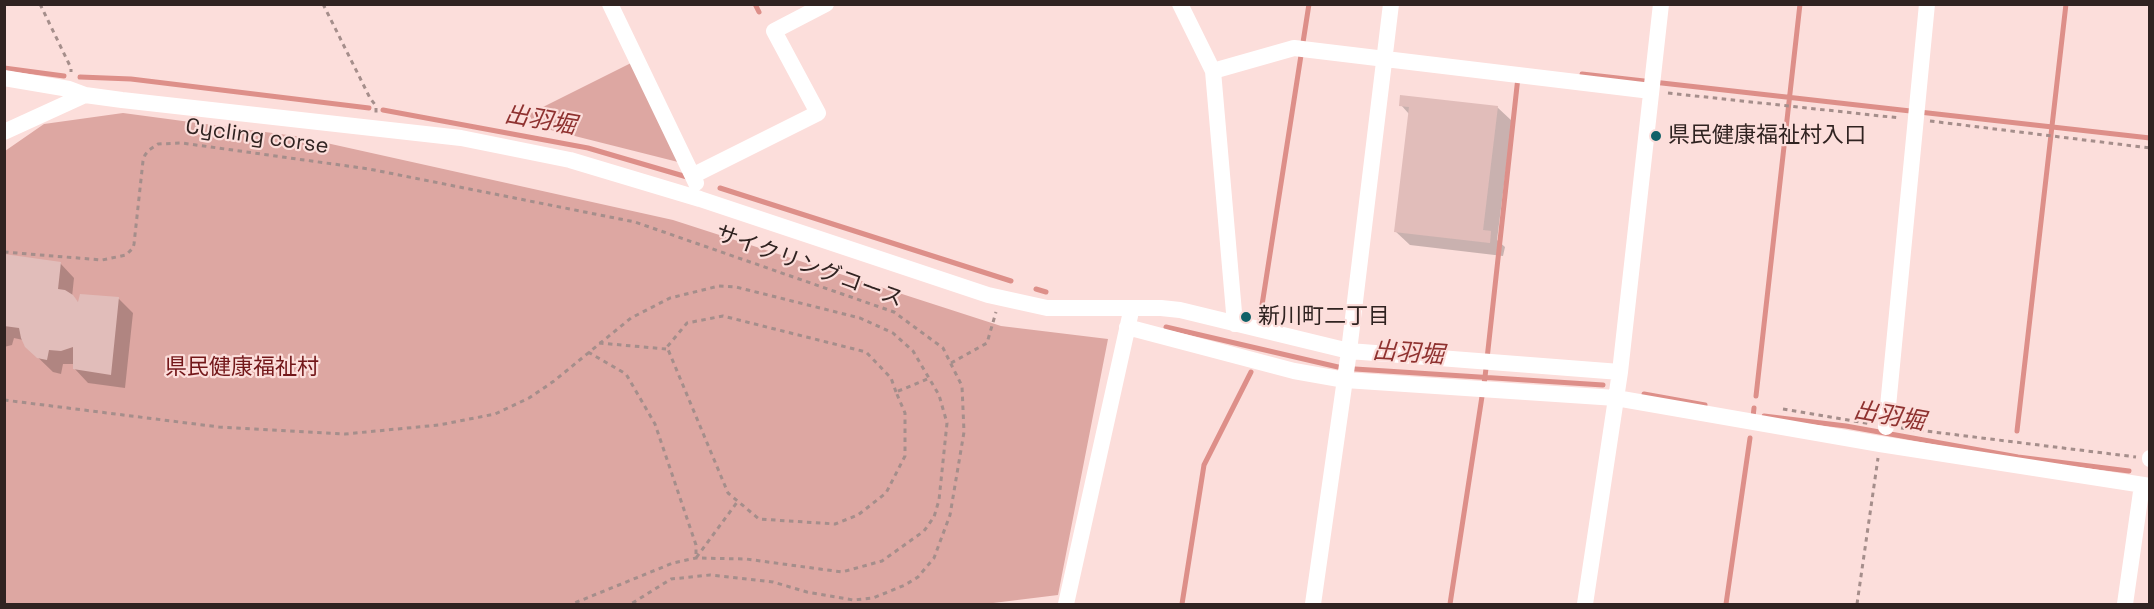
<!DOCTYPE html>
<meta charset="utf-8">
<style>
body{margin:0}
#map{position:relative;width:2154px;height:609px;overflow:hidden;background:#fcdedb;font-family:"Space Grotesk",sans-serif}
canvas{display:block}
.frame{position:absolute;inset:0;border:6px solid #302321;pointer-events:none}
</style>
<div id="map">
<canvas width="2154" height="609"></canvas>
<div class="frame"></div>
</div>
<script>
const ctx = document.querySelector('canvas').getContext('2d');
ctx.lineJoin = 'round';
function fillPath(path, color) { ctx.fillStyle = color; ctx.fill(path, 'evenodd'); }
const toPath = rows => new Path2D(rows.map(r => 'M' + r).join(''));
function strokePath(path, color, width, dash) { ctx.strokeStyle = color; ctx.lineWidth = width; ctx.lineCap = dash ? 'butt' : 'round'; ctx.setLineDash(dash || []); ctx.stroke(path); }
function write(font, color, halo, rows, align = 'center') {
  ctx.font = font + ' "Space Grotesk","Noto Sans JP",sans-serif'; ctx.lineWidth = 4.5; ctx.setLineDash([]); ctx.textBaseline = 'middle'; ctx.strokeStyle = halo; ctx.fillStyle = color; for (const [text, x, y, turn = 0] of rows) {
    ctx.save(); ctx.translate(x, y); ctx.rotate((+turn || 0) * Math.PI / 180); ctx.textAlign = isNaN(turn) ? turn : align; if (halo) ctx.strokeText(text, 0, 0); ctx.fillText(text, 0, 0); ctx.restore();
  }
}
const green = toPath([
 [633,62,682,163,535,126,529,114],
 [123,113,295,136,673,220,1001,326,1108,339,1058,595,985,604,5,604,5,151,44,124]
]);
const shadow = toPath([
 [1401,105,1497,107,1512,121,1497,240,1505,247,1503,256,1410,245,1395,231,1409,114],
 [4,256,60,263,74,278,72,297,79,303,119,299,133,313,125,388,88,383,74,368,74,364,63,364,61,374,53,372,26,346,23,340,14,338,12,345,4,347]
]);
const stream = toPath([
 [755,4,759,12],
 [4,68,64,76],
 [1582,74,2150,138],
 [80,77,131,79,369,108],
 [383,110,588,148,687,177],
 [720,188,1011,281],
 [1036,289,1046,292],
 [1260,318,1309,4],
 [1166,327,1338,367],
 [1355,369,1603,385],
 [1644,394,1705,405],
 [1756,396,1800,4],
 [1764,416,1846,426,2018,457,2129,471],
 [1753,417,1754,408],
 [2017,431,2066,4],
 [1182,604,1204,465,1251,372],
 [1450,604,1485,377,1518,77],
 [1726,604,1750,438]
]);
const building = toPath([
 [1400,95,1498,106,1483,230,1491,231,1490,243,1394,232,1409,107,1399,106],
 [4,254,61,262,58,289,65,290,73,295,78,302,80,294,119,297,111,375,73,369,73,347,61,351,49,350,47,360,37,358,25,347,21,338,19,328,4,326]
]);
const path = toPath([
 [40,4,71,68,71,72],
 [323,4,370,98,376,106,376,113],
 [1668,93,1900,118],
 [1930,121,2150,148],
 [4,252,102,260,126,255,133,248,134,244,143,161,145,155,149,150,158,144,182,143,369,169,635,222,894,312,943,348,962,386,964,432,950,515,934,558,918,577,905,585,873,598,853,600,807,592,773,582,710,575,671,579,631,604],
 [599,343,666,349],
 [588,352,626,374,655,424,696,545,696,558,738,501],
 [951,363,987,343,996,312],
 [896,392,891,378,866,352,723,316,687,323,667,347,728,493,759,519,835,524,858,515,886,493,905,456,905,413,896,392,930,378],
 [4,400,219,427,345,434,439,425,495,414,529,398,554,381,631,318,670,298,719,286,736,287,860,318,893,333,913,351,939,395,947,423,939,500,934,517,924,531,882,561,842,572,746,559,696,558,673,563,572,604],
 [1783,409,1871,424],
 [1901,428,2136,457],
 [1857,604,1878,458]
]);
const minor = toPath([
 [610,4,696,183],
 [1180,4,1213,71,1235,324],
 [1213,71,1294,48,1651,91],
 [4,78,69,89,85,95,122,100,461,138,570,160,700,199,988,295,1047,308,1161,308,1180,310,1349,351,1620,372],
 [4,132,85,95],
 [694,175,818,113,774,31,826,4],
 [1127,327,1294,371,1345,380,1616,398,1880,444,2150,486],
 [1886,427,1927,4],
 [2150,458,2150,459],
 [1066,604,1130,316],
 [1313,604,1349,351,1391,4],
 [1585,604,1620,372,1661,4],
 [2125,604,2142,485]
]);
const markers = [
 [1656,136,6,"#116168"],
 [1246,317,6,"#116168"]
];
const poiNames = [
 ["県民健康福祉村入口",1668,136],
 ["新川町二丁目",1258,317]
];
const streetNames = [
 ["Cycling corse",257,137,8],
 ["サイクリングコース",809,267,20]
];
const parkNames = [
 ["県民健康福祉村",242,368]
];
const waterNames = [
 ["出羽堀",540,121,10],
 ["出羽堀",1408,354,4],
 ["出羽堀",1889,417,10]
];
fillPath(green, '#dda7a2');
fillPath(shadow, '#0003');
strokePath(stream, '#dd8f89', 5);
fillPath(building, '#e1bdba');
strokePath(path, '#a58e8b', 3, [4.5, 4.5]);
strokePath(minor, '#fff', 16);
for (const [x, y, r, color] of markers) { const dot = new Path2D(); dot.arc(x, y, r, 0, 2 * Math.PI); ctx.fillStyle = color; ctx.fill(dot); strokePath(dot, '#fcdedb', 2); }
write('22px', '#302321', '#fcdedb', poiNames, 'left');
write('22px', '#302321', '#fcdedb', streetNames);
write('22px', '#731719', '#fcdedb', parkNames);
write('italic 24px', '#8f3230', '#fcdedb', waterNames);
</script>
